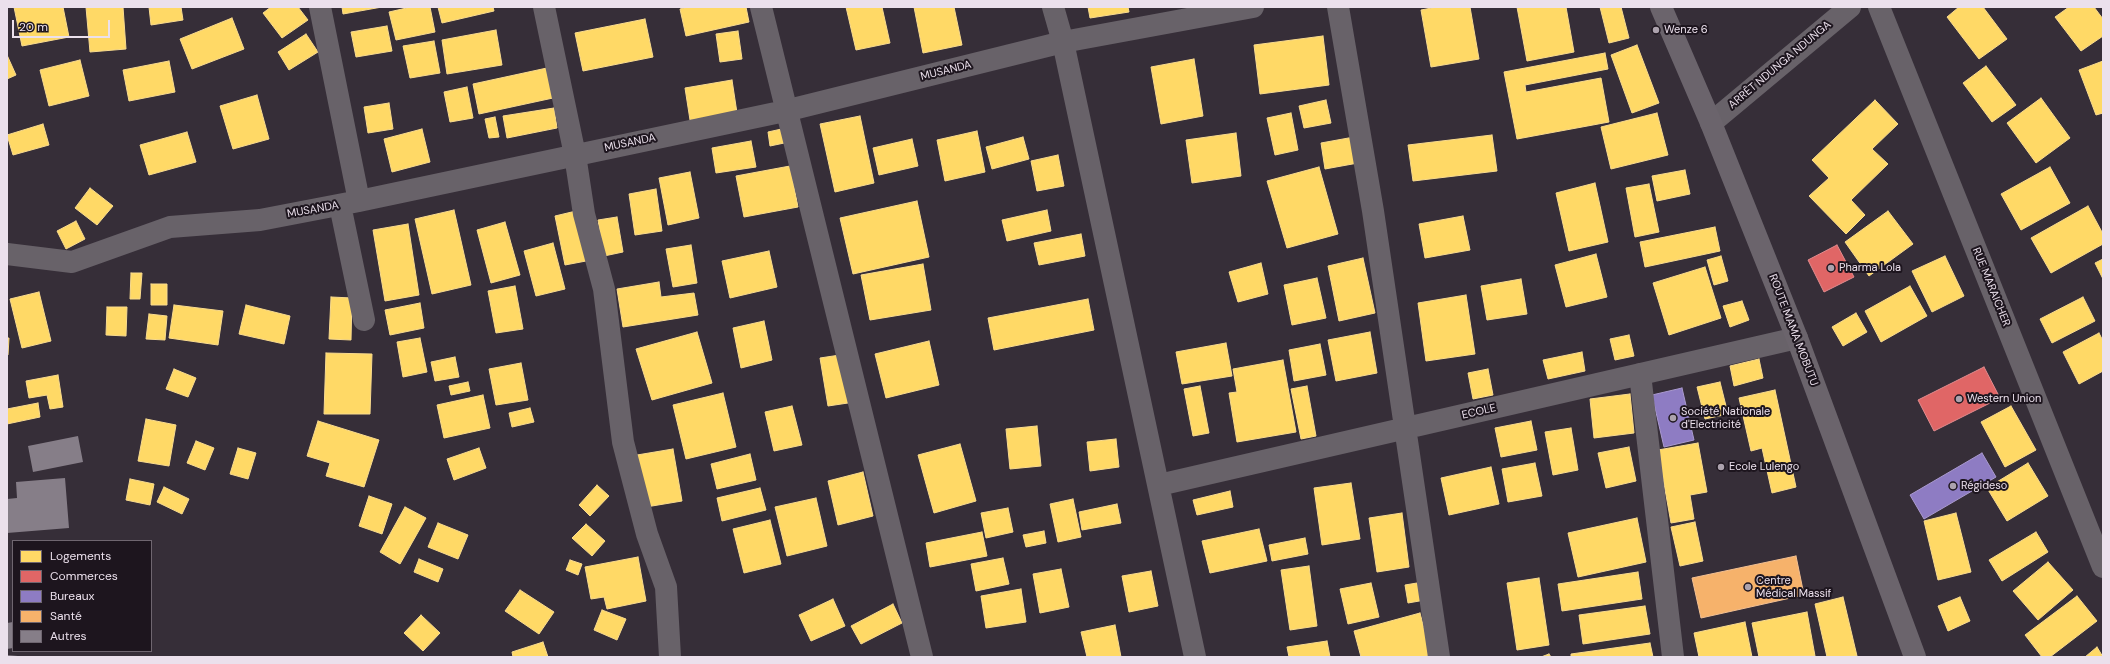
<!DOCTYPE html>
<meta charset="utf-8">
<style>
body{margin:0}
#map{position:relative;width:2110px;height:664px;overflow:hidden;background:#362e38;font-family:"DM Sans",sans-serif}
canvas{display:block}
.frame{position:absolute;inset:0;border:8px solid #ebe0ec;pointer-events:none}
.legend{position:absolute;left:12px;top:540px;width:140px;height:112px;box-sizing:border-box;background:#1d151e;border:1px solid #6f6670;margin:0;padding:5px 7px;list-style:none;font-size:12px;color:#ebe0ec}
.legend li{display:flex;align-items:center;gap:8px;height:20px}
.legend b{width:20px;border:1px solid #6f6670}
.scale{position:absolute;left:12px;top:20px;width:98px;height:18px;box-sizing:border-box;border:2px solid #ebe0ec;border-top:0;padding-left:5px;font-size:12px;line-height:14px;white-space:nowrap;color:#ebe0ec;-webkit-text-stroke:3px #1d151e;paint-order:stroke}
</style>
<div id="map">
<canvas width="2110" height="664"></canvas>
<div class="frame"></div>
<ul class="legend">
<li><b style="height:11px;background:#ffd966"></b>Logements</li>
<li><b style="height:11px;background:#e06666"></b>Commerces</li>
<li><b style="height:11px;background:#8e7cc3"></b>Bureaux</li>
<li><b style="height:11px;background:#f6b26b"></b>Santé</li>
<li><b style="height:11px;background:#867e88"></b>Autres</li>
</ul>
<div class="scale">20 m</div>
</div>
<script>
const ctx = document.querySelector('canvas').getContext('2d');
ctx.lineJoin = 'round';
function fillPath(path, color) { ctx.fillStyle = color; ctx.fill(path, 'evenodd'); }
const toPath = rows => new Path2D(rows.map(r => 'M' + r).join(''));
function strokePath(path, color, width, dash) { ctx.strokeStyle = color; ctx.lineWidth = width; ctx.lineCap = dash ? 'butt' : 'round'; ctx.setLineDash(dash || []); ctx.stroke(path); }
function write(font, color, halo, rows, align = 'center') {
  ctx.font = font + ' "DM Sans",sans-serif'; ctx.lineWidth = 4; ctx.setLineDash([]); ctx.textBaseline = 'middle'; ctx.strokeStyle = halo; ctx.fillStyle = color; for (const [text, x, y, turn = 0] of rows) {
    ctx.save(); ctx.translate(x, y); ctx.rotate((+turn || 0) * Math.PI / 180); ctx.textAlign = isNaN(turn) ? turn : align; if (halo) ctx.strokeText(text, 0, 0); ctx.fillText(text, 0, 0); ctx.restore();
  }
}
const homes = toPath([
 [14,7,63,7,69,37,22,46,14,7],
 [86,7,123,7,126,49,90,52,86,7],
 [149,7,181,7,183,20,151,25,149,7],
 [271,7,298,7,308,20,282,38,263,13,271,7],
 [342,7,382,7,343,14,342,7],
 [411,7,430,7,435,32,396,40,389,12,411,7],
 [438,7,493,7,494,11,442,23,438,7],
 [688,7,746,7,749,22,686,36,680,9,688,7],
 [846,7,882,7,890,43,856,50,846,7],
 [914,7,954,7,962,45,923,53,914,7],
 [1088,7,1128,7,1129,12,1090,18,1088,7],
 [1437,7,1470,7,1479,59,1431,67,1421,10,1437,7],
 [1517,7,1566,7,1574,52,1527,61,1517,7],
 [1600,7,1621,7,1629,38,1609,43,1600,7],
 [1959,7,1983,7,2007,39,1979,59,1947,17,1959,7],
 [2069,7,2094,7,2103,19,2103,36,2081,51,2055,17,2069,7],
 [232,18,244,49,192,69,180,39,232,18],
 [645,19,653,57,583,71,575,33,645,19],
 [387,26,392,51,356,57,351,32,387,26],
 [496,30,502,65,447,74,442,40,496,30],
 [738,31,742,59,720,62,716,34,738,31],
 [306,34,318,52,289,70,278,52,306,34],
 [1323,36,1329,85,1260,94,1254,45,1323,36],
 [434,41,440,73,410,78,403,46,434,41],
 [1637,45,1659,103,1632,113,1611,55,1637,45],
 [1605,53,1608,69,1525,85,1526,92,1601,78,1609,122,1517,139,1504,72,1605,53],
 [7,55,16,75,7,79,7,55],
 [1194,59,1203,116,1161,124,1151,67,1194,59],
 [80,60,89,96,49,106,40,70,80,60],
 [169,61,175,92,129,101,123,70,169,61],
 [2103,61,2103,113,2096,115,2079,70,2103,61],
 [1986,66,2016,105,1992,122,1963,83,1986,66],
 [547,68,553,98,479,114,473,84,547,68],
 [732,80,737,113,690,120,685,88,732,80],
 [467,87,473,118,450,122,444,92,467,87],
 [257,95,269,139,233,149,220,106,257,95],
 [2041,98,2070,138,2036,163,2007,123,2041,98],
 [1326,100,1331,123,1304,128,1299,106,1326,100],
 [1875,100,1898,124,1872,149,1888,164,1851,200,1865,215,1846,234,1809,196,1829,178,1812,160,1875,100],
 [389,103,393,129,368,133,364,107,389,103],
 [554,108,557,128,507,138,503,116,554,108],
 [1291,113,1298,150,1275,155,1267,118,1291,113],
 [1657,113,1668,155,1611,169,1601,127,1657,113],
 [860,116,874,183,835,192,820,124,860,116],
 [495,117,499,137,489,138,485,119,495,117],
 [43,124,49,145,13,155,7,135,43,124],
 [786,128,789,142,770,146,768,132,786,128],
 [422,129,430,162,392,172,384,139,422,129],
 [977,131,985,172,945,181,937,140,977,131],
 [187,132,196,162,149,175,140,145,187,132],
 [1236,133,1241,176,1192,183,1186,140,1236,133],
 [1492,135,1497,171,1413,181,1408,145,1492,135],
 [1023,137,1029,159,992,169,986,147,1023,137],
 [1354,137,1358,163,1325,169,1321,143,1354,137],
 [912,139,918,166,879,175,873,148,912,139],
 [751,141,756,167,716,173,712,148,751,141],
 [1058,155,1064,186,1037,191,1031,161,1058,155],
 [790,166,798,207,744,217,736,176,790,166],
 [1319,167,1338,234,1287,248,1267,181,1319,167],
 [2050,167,2070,203,2021,230,2001,194,2050,167],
 [1685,170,1690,194,1657,201,1652,176,1685,170],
 [690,172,699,218,668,225,659,178,690,172],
 [1595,183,1608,242,1569,251,1556,193,1595,183],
 [1649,184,1659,232,1635,237,1626,188,1649,184],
 [90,188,113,206,97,225,75,208,90,188],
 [656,189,662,231,635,235,629,194,656,189],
 [917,201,929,257,853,274,840,218,917,201],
 [2088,206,2103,234,2103,244,2051,273,2031,238,2088,206],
 [454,210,471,285,432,294,415,219,454,210],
 [1047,210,1051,231,1007,241,1002,220,1047,210],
 [576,211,586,261,565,265,555,216,576,211],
 [1888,211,1913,244,1869,276,1845,242,1888,211],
 [1463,216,1470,250,1425,258,1419,224,1463,216],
 [617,217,623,252,604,256,598,220,617,217],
 [76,221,85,239,66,249,57,231,76,221],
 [505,222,520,275,491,283,477,230,505,222],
 [408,224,419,295,385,301,373,230,408,224],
 [1715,227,1720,251,1645,267,1640,242,1715,227],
 [1081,234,1085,256,1039,265,1034,243,1081,234],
 [553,243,565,289,536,296,524,251,553,243],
 [691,245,697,283,673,287,666,249,691,245],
 [769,251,777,287,730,298,722,261,769,251],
 [1596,254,1607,297,1566,307,1555,265,1596,254],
 [1721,256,1728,281,1714,285,1707,260,1721,256],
 [1945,256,1964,296,1932,312,1912,271,1945,256],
 [1363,258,1375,313,1339,321,1328,266,1363,258],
 [2103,259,2103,279,2095,263,2103,259],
 [1261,263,1268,294,1238,302,1229,272,1261,263],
 [923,264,931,310,870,320,861,275,923,264],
 [1705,267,1721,318,1669,335,1653,283,1705,267],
 [131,273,142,273,140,299,130,299,131,273],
 [1317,278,1326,318,1292,325,1284,285,1317,278],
 [1521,279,1527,314,1487,320,1481,286,1521,279],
 [659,282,661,297,694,293,698,315,623,327,617,289,659,282],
 [151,284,167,284,167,305,151,305,151,284],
 [515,286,523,329,496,333,488,291,515,286],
 [1910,286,1927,316,1881,342,1865,311,1910,286],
 [39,292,51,341,22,348,10,299,39,292],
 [1466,295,1475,354,1426,361,1418,303,1466,295],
 [331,297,352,298,351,340,329,339,331,297],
 [2083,297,2095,321,2052,343,2040,319,2083,297],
 [1088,299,1094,330,994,350,988,318,1088,299],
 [1742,301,1749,320,1730,327,1723,306,1742,301],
 [420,303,424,328,390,335,385,310,420,303],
 [174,305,223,311,218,345,169,338,174,305],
 [246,305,290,316,284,344,239,334,246,305],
 [107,307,127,307,126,336,106,335,107,307],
 [1856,313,1867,332,1843,346,1832,327,1856,313],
 [149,314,167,316,165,340,146,339,149,314],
 [764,321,772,360,741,368,733,328,764,321],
 [697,332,712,383,652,400,636,349,697,332],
 [1370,332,1377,373,1336,381,1328,340,1370,332],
 [2099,333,2103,341,2103,371,2079,384,2063,352,2099,333],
 [1629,335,1634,356,1615,360,1610,339,1629,335],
 [7,338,9,338,8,355,7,355,7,338],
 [420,338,427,372,403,377,397,342,420,338],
 [929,341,939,385,886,398,875,354,929,341],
 [1226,343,1232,376,1182,384,1176,352,1226,343],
 [1320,344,1326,375,1294,381,1289,350,1320,344],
 [1582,352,1585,371,1548,379,1543,360,1582,352],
 [326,353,372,354,370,414,324,414,326,353],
 [840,355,848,403,828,406,820,358,840,355],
 [455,357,459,377,435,381,431,362,455,357],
 [1759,359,1763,378,1734,386,1730,366,1759,359],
 [1283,360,1296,432,1237,442,1229,393,1237,392,1233,369,1283,360],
 [521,363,528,400,496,405,489,369,521,363],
 [174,369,196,378,188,397,166,389,174,369],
 [1488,369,1493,395,1473,399,1468,373,1488,369],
 [58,375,63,407,50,409,47,395,29,398,26,381,58,375],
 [468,382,470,391,451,395,449,386,468,382],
 [1720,382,1728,414,1705,419,1697,387,1720,382],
 [1200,386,1209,433,1193,436,1184,389,1200,386],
 [1307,386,1316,436,1301,439,1291,389,1307,386],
 [1775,390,1796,487,1772,493,1762,448,1751,451,1739,398,1775,390],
 [723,393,736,447,686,459,673,405,723,393],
 [1630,394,1634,433,1594,438,1590,399,1630,394],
 [483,395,490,428,444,438,437,405,483,395],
 [38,403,40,417,7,424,7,409,38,403],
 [792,406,802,445,774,451,765,412,792,406],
 [2011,406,2036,450,2005,467,1981,422,2011,406],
 [530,408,534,422,512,427,509,413,530,408],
 [146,419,176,425,169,466,138,461,146,419],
 [318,421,379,440,364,487,326,476,330,463,307,456,318,421],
 [1531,421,1537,450,1501,457,1495,428,1531,421],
 [1037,426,1041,466,1010,469,1006,429,1037,426],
 [1571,428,1578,470,1553,475,1545,432,1571,428],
 [1116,439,1119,467,1090,471,1087,442,1116,439],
 [196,441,214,448,205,470,187,463,196,441],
 [1698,443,1707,492,1690,495,1694,519,1671,523,1658,450,1698,443],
 [960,444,976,501,934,513,918,455,960,444],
 [1629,447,1636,481,1606,488,1598,453,1629,447],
 [238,448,256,453,248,479,230,474,238,448],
 [479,448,486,468,454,480,447,459,479,448],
 [673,449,682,501,646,507,637,455,673,449],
 [750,454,756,480,717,489,711,464,750,454],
 [1535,463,1542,496,1508,502,1502,469,1535,463],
 [2028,463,2048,496,2007,521,1987,488,2028,463],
 [1491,467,1499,504,1449,515,1441,478,1491,467],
 [863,472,873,516,838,525,828,481,863,472],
 [130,479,154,484,150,505,126,500,130,479],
 [1351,483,1360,539,1322,545,1314,488,1351,483],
 [597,485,609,496,590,516,579,505,597,485],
 [164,487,189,499,182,514,157,502,164,487],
 [760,488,766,510,722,521,717,498,760,488],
 [1230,491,1233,507,1197,515,1193,500,1230,491],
 [369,496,392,504,382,534,359,526,369,496],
 [816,498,827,546,787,556,775,507,816,498],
 [1073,499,1081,537,1058,542,1050,504,1073,499],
 [1117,504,1121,523,1082,530,1079,512,1117,504],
 [405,507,426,518,400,564,380,552,405,507],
 [1008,508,1013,532,986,538,981,513,1008,508],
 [1402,513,1409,567,1377,572,1369,518,1402,513],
 [1956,513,1971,572,1938,580,1924,521,1956,513],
 [1637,518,1646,562,1578,577,1568,533,1637,518],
 [770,520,781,564,744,573,733,529,770,520],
 [1695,522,1703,561,1680,566,1671,527,1695,522],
 [438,523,468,535,458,559,428,547,438,523],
 [586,524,605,541,592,556,572,538,586,524],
 [1259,529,1267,561,1210,573,1202,541,1259,529],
 [1044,531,1046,543,1026,547,1023,535,1044,531],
 [982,532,987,556,930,567,926,543,982,532],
 [2036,532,2048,552,2002,581,1989,560,2036,532],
 [1305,538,1308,554,1272,561,1269,545,1305,538],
 [638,557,646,601,607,609,604,597,591,599,585,567,638,557],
 [1003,558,1009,584,976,591,971,564,1003,558],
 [419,559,443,569,438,582,414,572,419,559],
 [570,560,582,564,578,575,566,570,570,560],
 [2048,562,2073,590,2038,620,2013,591,2048,562],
 [1309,566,1317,626,1290,630,1281,570,1309,566],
 [1061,569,1069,607,1040,613,1033,574,1061,569],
 [1151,571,1158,606,1129,612,1122,576,1151,571],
 [1638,572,1642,599,1562,611,1558,584,1638,572],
 [1539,578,1549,645,1517,650,1507,583,1539,578],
 [1423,582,1425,600,1408,603,1405,585,1423,582],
 [1371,583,1379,617,1348,624,1340,589,1371,583],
 [1021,589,1026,622,986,628,981,596,1021,589],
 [520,590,554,612,539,634,505,611,520,590],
 [2077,596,2097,621,2050,657,2042,657,2025,635,2077,596],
 [1843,597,1857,656,1827,657,1815,604,1843,597],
 [1960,597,1970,621,1948,631,1938,606,1960,597],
 [833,599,845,626,811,641,799,615,833,599],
 [893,604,902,623,861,644,851,626,893,604],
 [1645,606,1650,634,1583,644,1579,615,1645,606],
 [602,610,626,619,617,640,594,630,602,610],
 [1807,612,1815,656,1759,657,1752,623,1807,612],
 [1420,613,1431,655,1422,657,1361,657,1354,631,1420,613],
 [421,615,440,633,423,651,404,633,421,615],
 [1745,622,1752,657,1699,657,1694,633,1745,622],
 [1115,625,1121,657,1087,657,1081,632,1115,625],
 [1327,641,1330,657,1289,657,1287,647,1327,641],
 [543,642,548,657,513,657,512,652,543,642],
 [1650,643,1653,657,1571,657,1571,654,1650,643],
 [2097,647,2103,657,2085,657,2097,647],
 [1549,654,1551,657,1541,657,1549,654]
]);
const shops = toPath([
 [1837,245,1854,277,1824,292,1808,260,1837,245],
 [1984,367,2000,398,1934,431,1918,400,1984,367]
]);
const offices = toPath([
 [1682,388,1694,440,1664,447,1652,395,1682,388],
 [1982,453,1996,477,1924,519,1910,495,1982,453]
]);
const health = toPath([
 [1796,556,1804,595,1701,618,1692,578,1796,556]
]);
const building = toPath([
 [78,436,83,462,33,472,28,446],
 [65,478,69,528,7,533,7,499,17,498,16,482],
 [13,622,13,648,7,649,7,623],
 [7,655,18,656,18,657,7,657]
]);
const street = toPath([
 [320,7,359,201],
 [544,7,575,155,584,214,604,289,623,442,647,534,666,587,670,657],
 [761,7,922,657],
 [1053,7,1063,42,1195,657],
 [1338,7,1373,211,1439,657],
 [1879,7,2103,567],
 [1711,123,1850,7],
 [340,205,364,320],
 [7,254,72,262,170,227,260,220,359,201,785,111,1063,42,1253,7],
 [1640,374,1673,657],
 [1159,485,1797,338]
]);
const secondary = toPath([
 [1661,7,1711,123,1797,338,1915,657]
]);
const markers = [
 [1656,30,4,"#aca2ad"],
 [1831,268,4,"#aca2ad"],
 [1959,399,4,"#aca2ad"],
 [1673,418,4,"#aca2ad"],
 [1721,467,4,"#aca2ad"],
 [1953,486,4,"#aca2ad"],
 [1748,587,4,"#aca2ad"]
];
const poiNames = [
 ["Wenze 6",1664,30],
 ["Pharma Lola",1839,268],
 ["Western Union",1967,399],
 ["Société Nationale",1681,412],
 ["d'Electricité",1681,425],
 ["Ecole Lulengo",1729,467],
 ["Régideso",1961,486],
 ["Centre",1756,581],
 ["Médical Massif",1756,594]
];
const streetNames = [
 ["ARRÊT NDUNGA NDUNGA",1780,65,-40],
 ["MUSANDA",946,71,-14],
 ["MUSANDA",630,143,-12],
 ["MUSANDA",313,210,-10],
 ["RUE MARAICHER",1991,287,68],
 ["ROUTE MAMA MOBUTU",1793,330,69],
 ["ECOLE",1479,412,-13]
];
fillPath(homes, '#ffd966');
strokePath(homes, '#f9db8e', 1);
fillPath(shops, '#e06666');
strokePath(shops, '#e38b8e', 1);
fillPath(offices, '#8e7cc3');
strokePath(offices, '#aa9acf', 1);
fillPath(health, '#f6b26b');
strokePath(health, '#f3c092', 1);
fillPath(building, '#867e88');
strokePath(street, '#686269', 22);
strokePath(secondary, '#6b646c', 22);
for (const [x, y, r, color] of markers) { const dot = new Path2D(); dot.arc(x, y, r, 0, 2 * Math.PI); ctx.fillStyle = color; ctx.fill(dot); strokePath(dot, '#1d151e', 1.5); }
write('11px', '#ebe0ec', '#1d151e', poiNames, 'left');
write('11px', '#ebe0ec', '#1d151e', streetNames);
</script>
